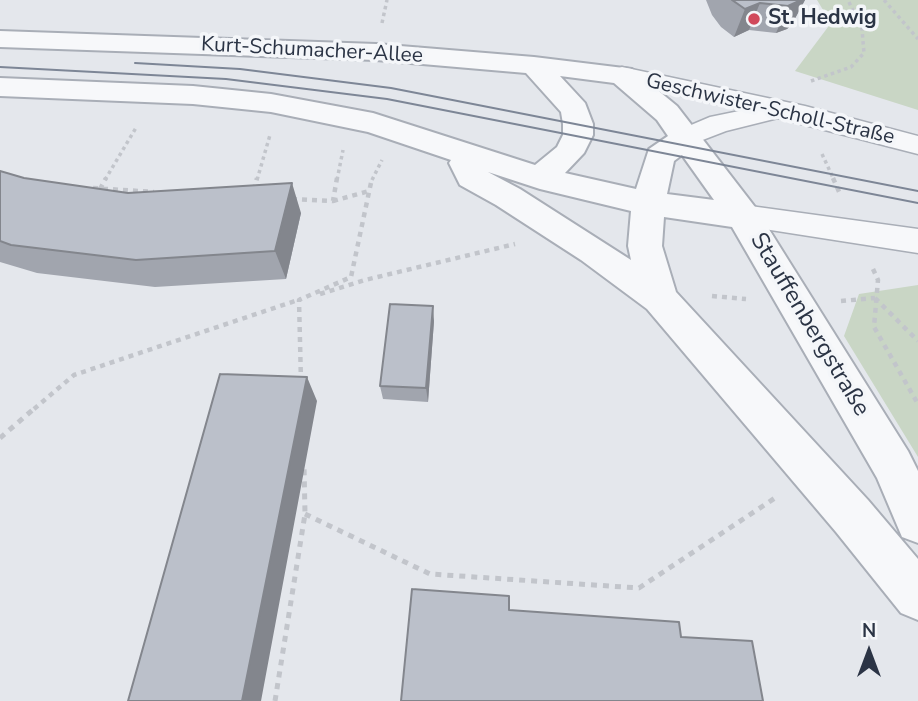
<!DOCTYPE html>
<meta charset="utf-8">
<style>
body{margin:0}
#map{position:relative;width:918px;height:701px;overflow:hidden;background:#e4e7ec;font-family:"Nunito Sans",sans-serif}
canvas{display:block}
.north{position:absolute;left:834px;top:617px;width:70px;height:70px;-webkit-text-stroke:5px #f4f6f9;paint-order:stroke;rotate:0deg;font-size:19px;font-weight:700;line-height:28px;text-align:center;color:#2b3445}
.north::after{content:'';display:block;margin:auto;width:24px;height:32px;background:#2b3445;clip-path:polygon(50% 0,100% 100%,50% 72%,0 100%)}
</style>
<div id="map">
<canvas width="918" height="701"></canvas>
<div class="north">N</div>
</div>
<script>
const ctx = document.querySelector('canvas').getContext('2d');
ctx.lineJoin = 'round';
function fillPath(path, color) { ctx.fillStyle = color; ctx.fill(path, 'evenodd'); }
const toPath = rows => new Path2D(rows.map(r => 'M' + r).join(''));
function strokePath(path, color, width, dash) { ctx.strokeStyle = color; ctx.lineWidth = width; ctx.lineCap = dash ? 'butt' : 'round'; ctx.setLineDash(dash || []); ctx.stroke(path); }
function write(font, color, halo, rows, align = 'center') {
  ctx.font = font + ' "Nunito Sans",sans-serif'; ctx.lineWidth = 7; ctx.setLineDash([]); ctx.textBaseline = 'middle'; ctx.strokeStyle = halo; ctx.fillStyle = color; for (const [text, x, y, turn = 0] of rows) {
    ctx.save(); ctx.translate(x, y); ctx.rotate((+turn || 0) * Math.PI / 180); ctx.textAlign = isNaN(turn) ? turn : align; if (halo) ctx.strokeText(text, 0, 0); ctx.fillText(text, 0, 0); ctx.restore();
  }
}
const green = toPath([
 [817,0,918,0,918,110,795,71,831,23],
 [918,285,918,457,844,336,859,294]
]);
const pathFar2 = toPath([
 [884,0,918,39],
 [382,23,387,0],
 [811,81,851,67,864,53,862,29,848,0],
 [822,154,834,180],
 [105,180,137,126],
 [257,180,270,135],
 [337,180,343,150],
 [372,180,382,160]
]);
const pathFar1 = toPath([
 [833,178,840,194],
 [93,188,154,192],
 [100,189,106,178],
 [254,190,257,178],
 [292,199,333,201,337,178],
 [333,201,369,191],
 [873,269,878,280,874,327,918,404],
 [320,294,365,280,515,244],
 [712,296,746,299],
 [875,298,918,341],
 [841,301,875,298],
 [301,382,299,300,351,277,372,178],
 [34,409,74,375,301,299]
]);
const path = toPath([
 [0,438,36,407],
 [305,514,430,574,639,588,775,498],
 [275,701,305,514,304,465]
]);
const minor = toPath([
 [622,67,805,106,918,136,918,154,778,118,726,131,687,146,677,143,673,137,677,131,710,117,744,110,613,80,609,75,613,70,622,67],
 [743,205,918,229,918,253,732,224,728,216,732,208,743,205]
]);
const tertiary = toPath([
 [0,31,376,44,534,57,632,69,677,106,755,207,908,451,918,471,918,543,902,537,877,478,732,227,664,217,662,246,676,292,868,500,918,559,918,620,901,613,836,532,647,309,581,260,496,205,460,185,449,163,451,160,368,132,271,112,193,104,0,96,0,78,193,86,271,94,373,113,535,165,557,147,563,135,563,124,561,112,526,73,376,60,0,47,0,31],
 [560,76,614,83,657,120,668,136,649,149,636,189,565,173,584,153,593,135,593,124,585,103,560,76],
 [682,155,714,200,667,194,674,161,682,155],
 [488,172,540,189,631,211,628,246,631,260,520,189,488,172]
]);
const tram = toPath([
 [135,63,240,69,391,88,918,191],
 [0,67,226,79,387,99,918,203]
]);
const wall = toPath([
 [706,0,805,0,792,24,787,29,776,33,749,30,734,37,721,27,712,15],
 [0,171,24,178,128,193,301,213,286,279,155,287,37,273,0,262],
 [434,321,428,402,383,399,380,386]
]);
const shadedWall = toPath([
 [801,0,805,0,792,24,787,29,776,33,788,6],
 [760,3,749,30,734,37,745,9],
 [292,183,301,213,286,279,275,251],
 [433,306,434,321,428,402,426,388],
 [307,377,317,401,261,701,242,701]
]);
const building = toPath([
 [732,0,801,0,788,6,760,3,745,9,732,0],
 [0,171,24,178,128,193,292,183,275,251,136,260,11,245,0,241,0,171],
 [390,304,433,306,426,388,380,386,390,304],
 [220,374,307,377,242,701,128,701,220,374],
 [412,589,509,596,509,610,679,622,681,637,752,641,763,701,401,701,412,589]
]);
const markers = [
 [754,19,7,"#d1495b"]
];
const farPoinames = [
 ["St. Hedwig",768,19]
];
const farStreetnames = [
 ["Kurt-Schumacher-Allee",312,51,3],
 ["Geschwister-Scholl-Straße",770,110,13]
];
const streetNames = [
 ["Stauffenbergstraße",809,325,59]
];
fillPath(green, '#c9d6c5');
strokePath(minor, '#a9aeb7', 3);
strokePath(tertiary, '#a9aeb7', 4);
strokePath(pathFar2, '#c2c5cb', 3.5, [3.5, 3.5]);
strokePath(pathFar1, '#c2c5cb', 4.5, [5, 5]);
strokePath(path, '#c2c5cb', 5, [6, 6]);
fillPath(minor, '#f7f8fa');
fillPath(tertiary, '#f7f8fa');
strokePath(tram, '#7d8696', 2);
fillPath(wall, '#a1a5ae');
fillPath(shadedWall, '#83868d');
fillPath(building, '#bbc0ca');
strokePath(building, '#83868d', 2);
for (const [x, y, r, color] of markers) { const dot = new Path2D(); dot.arc(x, y, r, 0, 2 * Math.PI); ctx.fillStyle = color; ctx.fill(dot); strokePath(dot, '#f4f6f9', 2.5); }
write('bold 21px', '#2b3445', '#f4f6f9', farPoinames, 'left');
write('21px', '#2b3445', '#f4f6f9', farStreetnames);
write('24px', '#2b3445', '#f4f6f9', streetNames);
</script>
